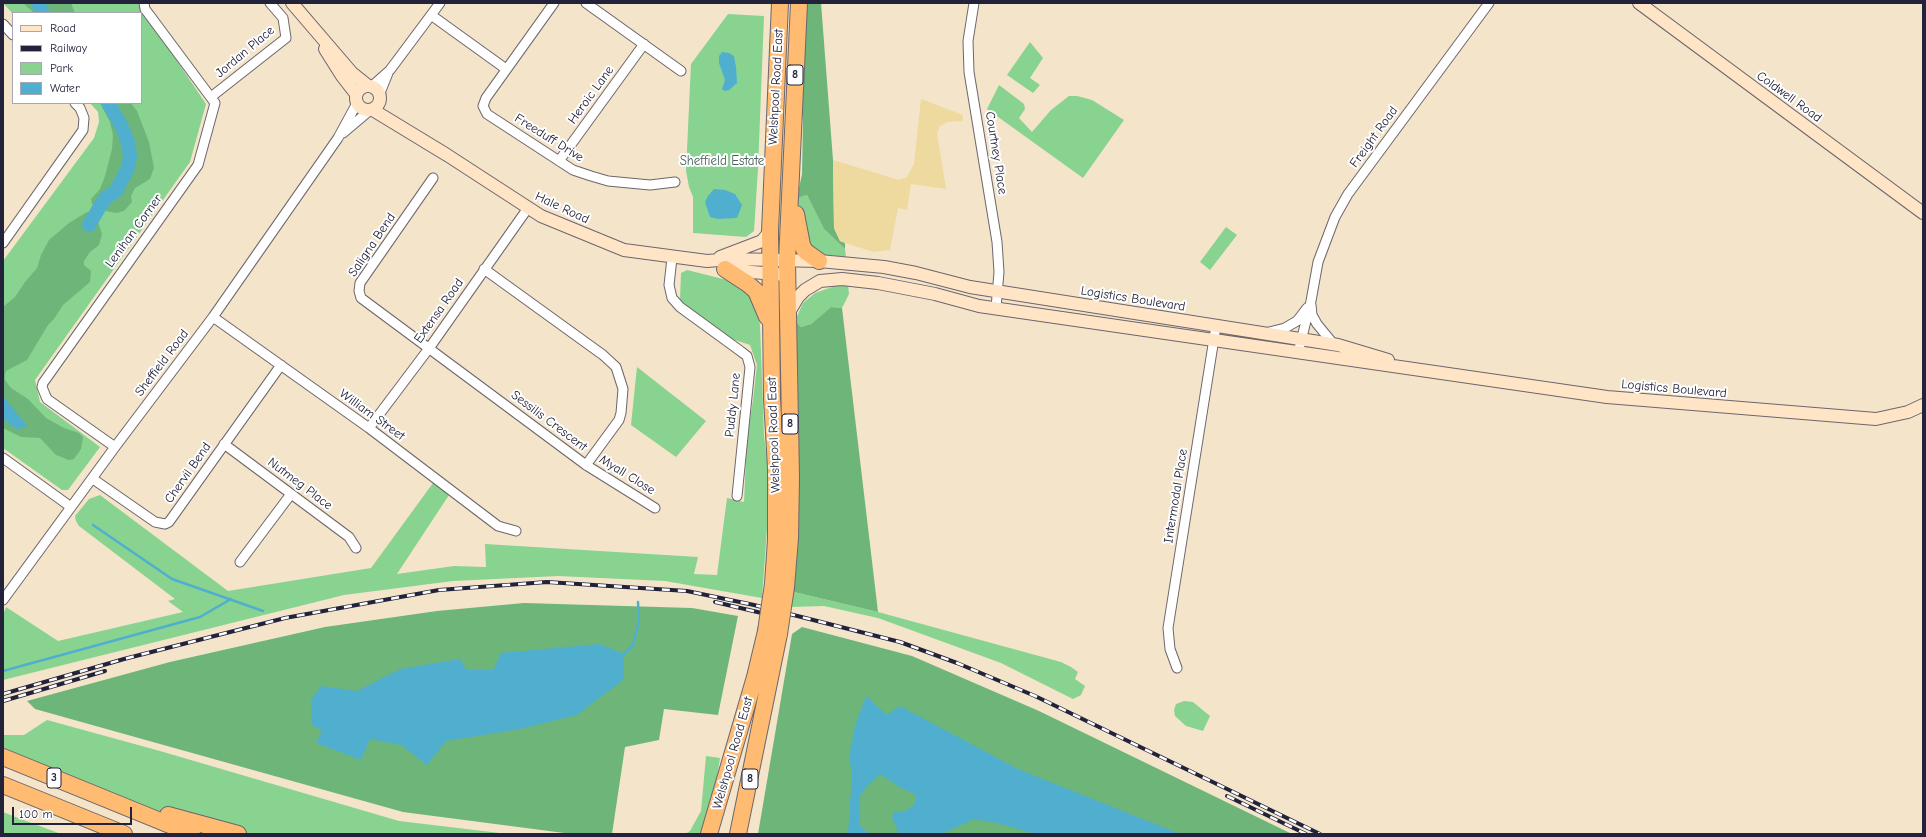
<!DOCTYPE html>
<style>
body{margin:0}
#map{position:relative;width:1926px;height:837px;overflow:hidden;background:#f4e4ca;font-family:"Comic Neue",sans-serif}
canvas{display:block}
.frame{position:absolute;inset:0;border:4px solid #22223b;pointer-events:none}
.legend{position:absolute;left:12px;top:12px;width:130px;height:92px;box-sizing:border-box;background:#fff;border:1px solid #a7a7b1;margin:0;padding:5px 7px;list-style:none;font-size:12px;color:#22223b}
.legend li{display:flex;align-items:center;gap:8px;height:20px}
.legend b{width:20px;border:1px solid #a7a7b1}
.scale{position:absolute;left:12px;top:807px;width:120px;height:18px;box-sizing:border-box;border:2px solid #22223b;border-top:0;padding-left:5px;font-size:12px;line-height:14px;white-space:nowrap;color:#22223b;-webkit-text-stroke:3px #fff;paint-order:stroke}
</style>
<div id="map">
<canvas width="1926" height="837"></canvas>
<div class="frame"></div>
<ul class="legend">
<li><b style="height:5px;background:#ffe4c6"></b>Road</li>
<li><b style="height:5px;background:#22223b"></b>Railway</li>
<li><b style="height:11px;background:#88d390"></b>Park</li>
<li><b style="height:11px;background:#50afcf"></b>Water</li>
</ul>
<div class="scale">100 m</div>
</div>
<script>
const ctx = document.querySelector('canvas').getContext('2d');
ctx.lineJoin = 'round';
function fillPath(path, color) { ctx.fillStyle = color; ctx.fill(path, 'evenodd'); }
const toPath = rows => new Path2D(rows.map(r => 'M' + r).join(''));
function strokePath(path, color, width, dash) { ctx.strokeStyle = color; ctx.lineWidth = width; ctx.lineCap = dash ? 'butt' : 'round'; ctx.setLineDash(dash || []); ctx.stroke(path); }
function write(font, color, halo, rows, align = 'center') {
  ctx.font = font + ' "Comic Neue",sans-serif'; ctx.lineWidth = 4; ctx.setLineDash([]); ctx.textBaseline = 'middle'; ctx.strokeStyle = halo; ctx.fillStyle = color; for (const [text, x, y, turn = 0] of rows) {
    ctx.save(); ctx.translate(x, y); ctx.rotate((+turn || 0) * Math.PI / 180); ctx.textAlign = isNaN(turn) ? turn : align; if (halo) ctx.strokeText(text, 0, 0); ctx.fillText(text, 0, 0); ctx.restore();
  }
}
const green = toPath([
 [3,3,138,3,206,104,190,162,35,380,40,402,100,447,68,490,62,490,3,448,3,261,94,138,99,122,98,112,90,103,141,103,141,13,13,13,13,14],
 [728,14,764,16,758,169,754,231,746,237,693,233,693,197,689,187,686,171,691,64],
 [1030,42,1043,58,1030,78,1040,85,1033,93,1007,75],
 [999,85,1024,104,1025,109,1019,118,1032,132,1051,110,1069,96,1077,96,1092,100,1124,120,1083,178,987,109],
 [807,195,824,229,845,249,846,257,818,254,809,248,802,232,797,198],
 [1226,227,1237,235,1210,270,1200,262],
 [687,270,731,281,754,300,760,325,764,435,770,487,762,598,665,581,558,576,453,581,344,595,3,680,3,615,6,607,58,641,183,612,168,601,175,599,79,526,76,521,75,516,89,499,100,495,228,591,371,568,433,483,449,495,397,574,454,566,486,567,485,544,698,557,694,574,717,575,727,498,744,502,747,438,753,400,757,365,750,345,729,338,687,308,680,300,681,273],
 [848,285,849,294,842,308,831,307,811,324,801,327,795,321,803,303,815,293,835,286],
 [637,367,706,421,676,457,631,425],
 [794,592,878,612,1061,662,1071,667,1078,672,1075,679,1085,686,1081,695,1073,699,1001,663,878,618,824,606,791,607],
 [1184,701,1193,702,1210,716,1203,731,1186,726,1175,716,1174,710,1176,704],
 [47,720,160,751,399,821,508,834,238,834,99,796,3,757,3,735,24,735],
 [706,756,720,758,708,834,685,834,690,831,701,811],
 [3,812,13,816,61,834,3,834]
]);
const forest = toPath([
 [23,3,71,3,75,13,34,13],
 [806,3,821,3,833,160,834,228,840,241,845,243,845,249,824,229,807,195,797,198,802,174,803,120,798,91],
 [100,103,131,103,137,111,149,142,154,168,150,179,135,188,131,196,132,202,124,211,116,213,96,209,92,204,91,199,100,189,105,176,112,149,113,135,110,122],
 [87,212,91,212,96,216,102,234,99,245,90,252,84,261,84,265,91,271,90,282,63,305,54,319,48,325,27,360,6,371,5,375,5,380,11,388,28,399,46,418,64,428,79,433,83,437,81,449,74,459,69,460,56,455,40,438,21,437,3,428,3,307,15,297,25,282,37,268,41,255,49,240,69,223],
 [831,307,842,308,878,612,794,592,792,375,795,321,801,327,811,324],
 [524,603,692,608,738,616,718,715,664,709,659,740,625,747,612,834,572,834,403,812,35,709,27,701,170,662,325,627,437,611],
 [802,627,912,656,1039,711,1292,834,758,834,792,634]
]);
const sand = toPath([
 [921,99,963,115,963,121,948,122,940,126,937,133,946,189,911,184,907,210,898,208,890,250,873,252,840,241,834,228,833,160,899,180,907,177,914,164]
]);
const water = toPath([
 [722,52,729,53,734,56,736,67,737,83,729,90,725,91,722,89,725,80,719,63,719,56],
 [714,189,725,190,735,194,742,205,737,218,718,219,710,217,705,202,708,196],
 [3,396,28,427,16,429,3,419],
 [599,644,624,654,624,679,577,715,520,729,446,741,427,765,401,745,370,739,361,760,316,743,322,731,311,724,311,700,321,686,357,691,400,669,460,659,467,670,493,670,501,653],
 [866,696,887,715,900,706,1018,769,1180,834,1036,834,997,823,974,819,942,834,899,834,892,817,895,811,903,812,913,806,916,798,915,794,901,788,880,774,866,787,860,796,859,820,861,827,869,834,848,834,852,774,849,756,855,726]
]);
const stream = toPath([
 [93,525,172,579,263,611],
 [624,654,633,645,639,621,638,602],
 [3,671,200,617,231,599]
]);
const river = toPath([
 [38,3,43,13],
 [89,225,102,203,107,197,116,191,128,168,130,156,128,142,121,125,108,103]
]);
const street = toPath([
 [554,3,486,98,483,106,487,114,573,170,591,176,608,181,650,185,675,182],
 [586,3,681,71],
 [974,3,968,41,969,72,997,242,999,272,996,308],
 [431,15,506,69],
 [3,24,13,35],
 [372,86,390,70,440,3],
 [380,93,388,73],
 [211,97,286,38,283,18,270,3],
 [343,133,369,111],
 [559,161,644,44],
 [433,178,360,283,359,291,361,298,586,465,655,508],
 [3,243,83,130,84,118,80,108,75,103],
 [672,258,669,285,672,298,680,307,739,350,747,356,750,367,737,496],
 [484,269,603,355,616,367,623,389,621,413,619,420,586,465],
 [1311,305,1312,315,1317,324,1331,341,1336,345],
 [213,317,369,428,498,526,516,531],
 [1269,332,1285,328,1297,321,1307,308],
 [1298,353,1311,301,1318,262,1335,217,1348,194,1489,3],
 [369,428,430,347,528,208],
 [224,444,349,537,356,548],
 [115,447,47,399,42,387,43,383,198,165,215,103,145,9,144,3],
 [3,458,71,507],
 [93,479,155,522,165,524,169,522,281,365],
 [240,562,291,494],
 [3,600,115,447,213,317,338,138,357,103],
 [1177,668,1170,649,1168,628,1216,326]
]);
const secondary = toPath([
 [292,3,352,73,367,85],
 [1639,3,1923,213],
 [325,49,342,76,356,94],
 '356 98a12 12 0 1 1 24 0a12 12 0 1 1-24 0Z',
 [373,110,447,155,541,216,624,250,707,261,731,259,819,261,884,267,916,273,970,287,1338,345,1388,360],
 [720,257,762,241,770,231],
 [728,270,787,275],
 [788,314,798,297,805,290,820,281,842,279,878,283,935,294,979,306,1607,397,1876,419,1908,412,1923,405]
]);
const highway = toPath([
 [796,214,802,245,805,251,819,261],
 [725,269,748,284,756,291,767,317],
 [773,584,776,539,776,468,772,399,770,231,780,3],
 [786,587,790,538,791,477,787,261,799,3],
 [3,757,192,834],
 [3,785,124,834],
 [168,815,238,834],
 [709,834,755,677,766,631],
 [738,834,779,634]
]);
const rail = toPath([
 [715,602,787,619],
 [3,694,124,659,285,618,439,590,547,582,687,591,754,605,900,642,957,663,1035,696,1320,834],
 [3,701,105,671],
 [1227,796,1306,834]
]);
const highwayBridge = toPath([
 [766,631,773,584],
 [779,634,786,587]
]);
const shields = [
 [795,75,16],
 [790,424,16],
 [54,778,14],
 [750,779,16]
];
const shieldNames = [
 ["8",795,75],
 ["8",790,424],
 ["3",54,778],
 ["8",750,779]
];
const streetNames = [
 ["Jordan Place",245,52,-40],
 ["Welshpool Road East",776,87,-87],
 ["Heroic Lane",591,95,-54],
 ["Coldwell Road",1789,97,36],
 ["Freight Road",1374,137,-54],
 ["Freeduff Drive",549,138,32],
 ["Courtney Place",996,153,81],
 ["Hale Road",562,208,25],
 ["Lenihan Corner",134,231,-54],
 ["Saligna Bend",372,245,-56],
 ["Logistics Boulevard",1133,299,9],
 ["Extensa Road",439,311,-55],
 ["Sheffield Road",162,363,-53],
 ["Logistics Boulevard",1674,389,5],
 ["Puddy Lane",733,405,-84],
 ["William Street",372,415,36],
 ["Sessilis Crescent",549,421,37],
 ["Welshpool Road East",774,435,-92],
 ["Chervil Bend",188,473,-55],
 ["Myall Close",627,475,32],
 ["Nutmeg Place",300,484,37],
 ["Intermodal Place",1176,496,-81],
 ["Welshpool Road East",733,753,-74]
];
const parkNames = [
 ["Sheffield Estate",722,161]
];
fillPath(green, '#88d390');
fillPath(forest, '#6eb57a');
fillPath(sand, '#eeda9e');
fillPath(water, '#50afcf');
strokePath(stream, '#50afcf', 2.5);
strokePath(river, '#50afcf', 14);
strokePath(street, '#6c666d', 11);
strokePath(secondary, '#6c666d', 14);
strokePath(highway, '#6c666d', 18);
strokePath(street, '#fff', 9);
strokePath(secondary, '#ffe4c6', 12);
strokePath(highway, '#ffbb71', 16);
strokePath(rail, '#22223b', 4);
strokePath(rail, '#fff', 2.5, [8]);
strokePath(highwayBridge, '#6c666d', 18, []);
strokePath(highwayBridge, '#ffbb71', 16);
for (const [x, y, w] of shields) { const box = new Path2D(); box.roundRect(x - w / 2, y - 10, w, 20, 3); ctx.fillStyle = '#fff'; ctx.fill(box); strokePath(box, '#22223b', 1); }
write('bold 12px', '#22223b', null, shieldNames);
write('13px', '#22223b', '#fff', streetNames);
write('13px', '#466059', '#fff', parkNames);
</script>
